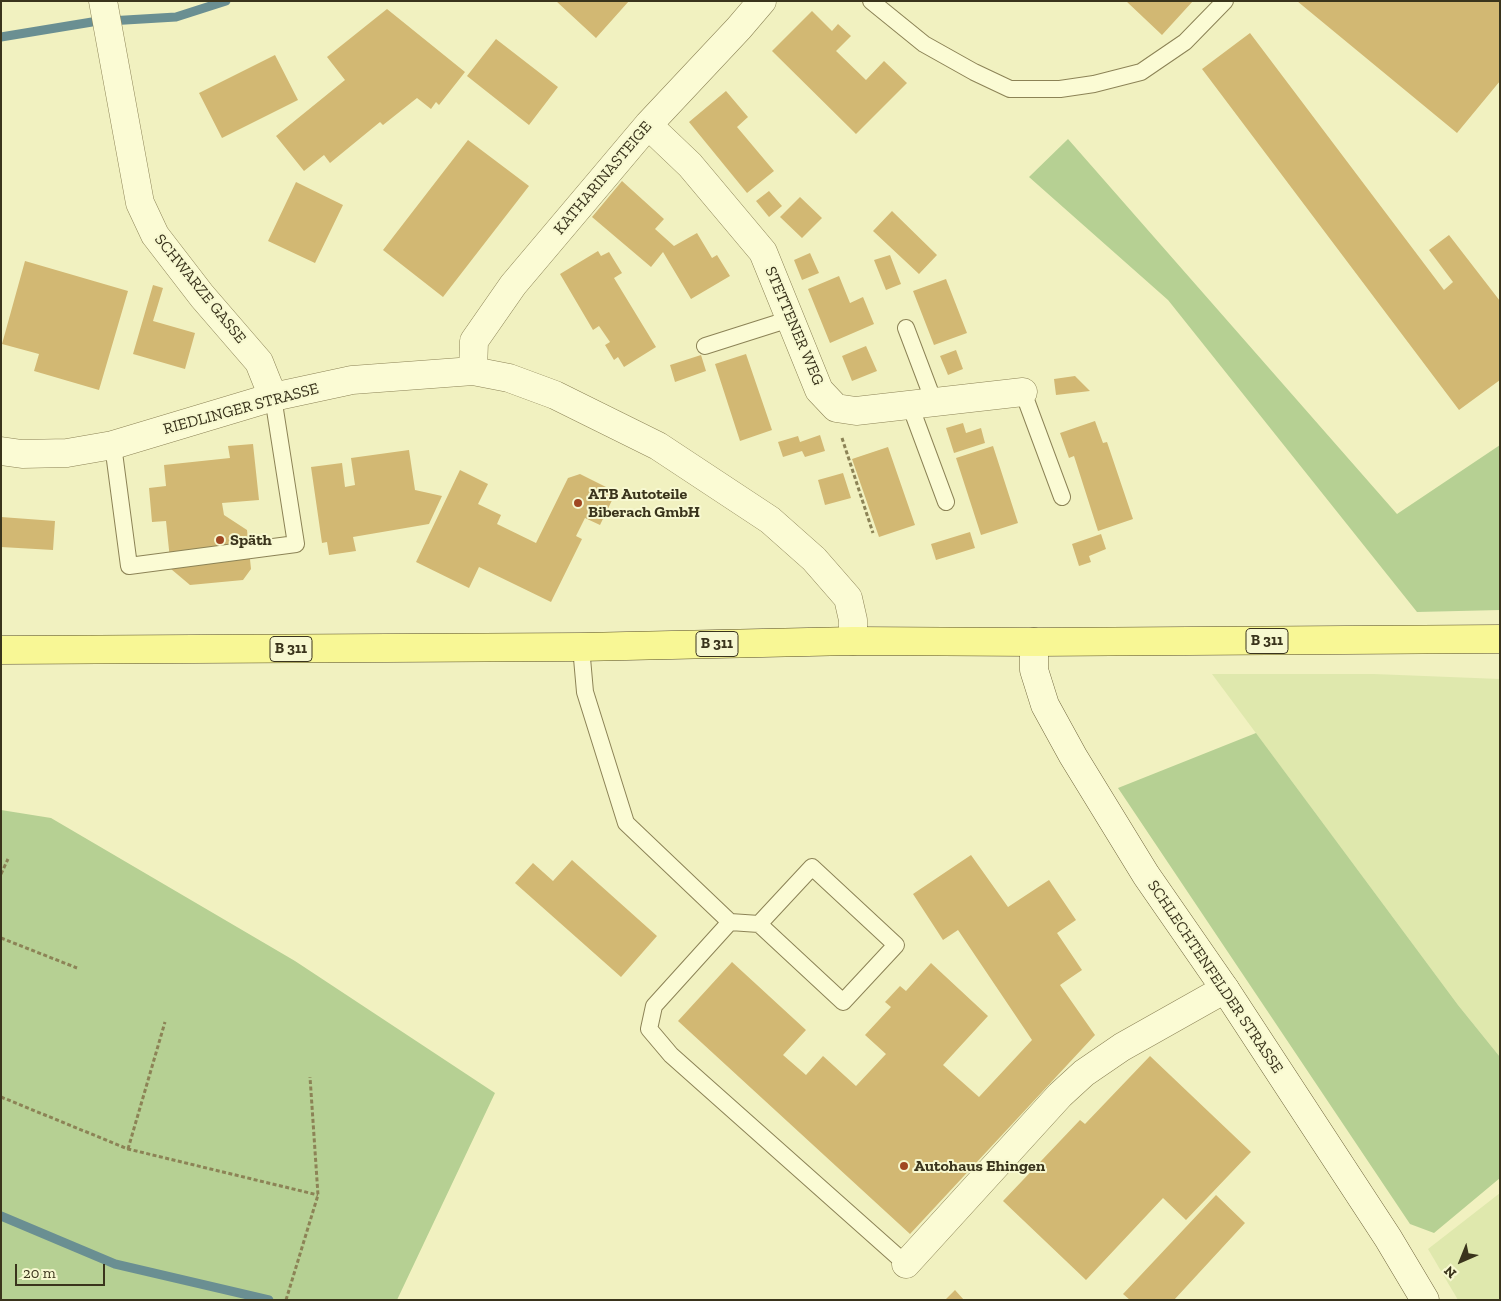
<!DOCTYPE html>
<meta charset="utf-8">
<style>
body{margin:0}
#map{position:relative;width:1501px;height:1301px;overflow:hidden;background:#f1f1c0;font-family:"Zilla Slab",serif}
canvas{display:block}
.frame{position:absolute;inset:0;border:2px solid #3a341c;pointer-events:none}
.north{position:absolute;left:1436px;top:1236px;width:50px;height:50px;-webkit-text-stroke:4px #f7f8d0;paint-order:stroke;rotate:224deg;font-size:14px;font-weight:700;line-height:20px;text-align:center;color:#3a341c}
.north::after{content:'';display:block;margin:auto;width:18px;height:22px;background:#3a341c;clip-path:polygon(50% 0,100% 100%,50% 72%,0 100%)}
.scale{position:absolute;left:15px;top:1264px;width:90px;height:22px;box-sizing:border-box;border:2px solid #3a341c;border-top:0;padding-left:6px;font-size:15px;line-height:18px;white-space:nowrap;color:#3a341c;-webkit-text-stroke:4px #f7f8d0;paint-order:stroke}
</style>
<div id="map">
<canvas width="1501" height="1301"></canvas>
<div class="frame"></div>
<div class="north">N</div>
<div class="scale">20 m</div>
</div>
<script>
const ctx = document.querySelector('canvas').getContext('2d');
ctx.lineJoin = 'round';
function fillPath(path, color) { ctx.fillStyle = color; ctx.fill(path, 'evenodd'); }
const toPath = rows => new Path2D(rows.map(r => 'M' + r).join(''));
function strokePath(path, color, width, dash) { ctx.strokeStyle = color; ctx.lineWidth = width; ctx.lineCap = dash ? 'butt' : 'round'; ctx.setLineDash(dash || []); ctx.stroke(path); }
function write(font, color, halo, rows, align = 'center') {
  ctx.font = font + ' "Zilla Slab",serif'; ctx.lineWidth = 4; ctx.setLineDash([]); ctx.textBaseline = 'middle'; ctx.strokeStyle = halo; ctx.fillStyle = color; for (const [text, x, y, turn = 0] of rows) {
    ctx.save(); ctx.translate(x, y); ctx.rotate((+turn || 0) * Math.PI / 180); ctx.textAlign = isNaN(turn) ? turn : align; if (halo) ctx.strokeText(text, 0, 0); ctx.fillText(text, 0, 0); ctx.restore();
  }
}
const farmland = toPath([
 [1212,674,1374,674,1500,679,1500,1057,1458,1005],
 [1500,1193,1500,1300,1458,1300,1428,1249]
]);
const green = toPath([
 [1068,139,1397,514,1500,445,1500,610,1417,612,1168,300,1029,177],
 [1256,733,1458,1005,1500,1057,1500,1178,1434,1233,1410,1224,1118,788],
 [1,810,51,818,295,961,495,1093,397,1300,1,1300]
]);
const stream = toPath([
 [1,37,92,22,176,17,226,1],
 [1,1216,115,1264,269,1300]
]);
const building = toPath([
 [556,1,629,1,596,38],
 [1126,1,1193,1,1162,35],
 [1297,1,1500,1,1500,81,1457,133],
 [387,9,465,72,439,105,436,102,431,109,417,98,383,125,380,122,330,163,324,155,304,171,276,136,345,80,327,57],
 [812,11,832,31,838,24,851,36,836,51,866,80,884,61,907,83,856,134,772,51],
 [1250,33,1444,290,1453,282,1429,250,1449,235,1500,301,1500,380,1459,410,1202,69],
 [496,39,558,87,529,125,467,76],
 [275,55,298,100,222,138,199,93],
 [726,91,748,117,737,127,774,171,747,193,689,122],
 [468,140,529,186,443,297,383,250],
 [622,181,664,219,655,229,674,246,697,233,712,258,717,255,730,276,691,299,663,252,651,267,592,217],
 [296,182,343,205,315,263,268,241],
 [769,191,782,206,769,217,756,201],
 [800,197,822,218,802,238,780,217],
 [892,211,937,255,919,274,873,231],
 [598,251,601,256,609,252,622,273,614,278,656,347,624,367,618,357,614,360,605,345,610,342,599,326,593,330,560,274],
 [810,253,819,273,802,280,794,260],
 [890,255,901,284,886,290,874,260],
 [25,261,128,291,99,390,34,371,39,354,2,344],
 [839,276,850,303,863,297,874,324,830,343,808,289],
 [946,279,967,333,934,345,913,291],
 [153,285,163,288,153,321,195,333,185,369,133,354],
 [866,346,877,371,852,381,842,356],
 [956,350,963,369,948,375,940,356],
 [746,354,772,430,740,441,715,364],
 [701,355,706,371,675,382,670,365],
 [1075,376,1090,391,1056,395,1054,379],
 [1095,421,1103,443,1107,442,1133,519,1098,531,1074,456,1069,458,1060,433],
 [963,423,966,433,981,428,985,443,954,453,946,428],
 [820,435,825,451,805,457,802,451,783,457,778,442,798,436,800,442],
 [253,444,259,500,222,503,224,515,247,530,251,569,243,580,190,585,171,569,166,521,152,522,149,488,166,486,164,465,230,458,228,446],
 [993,446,1018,523,981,535,956,458],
 [888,447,915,525,879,537,852,459],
 [409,450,415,490,442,496,429,524,353,537,356,551,329,555,327,542,322,543,311,467,342,463,345,487,355,485,351,458],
 [460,470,488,484,478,504,501,515,497,524,536,543,568,478,580,474,616,492,600,525,585,518,576,536,582,539,551,602,479,567,469,588,416,562],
 [843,473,851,498,825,505,818,480],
 [1,517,55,521,53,550,1,547],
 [970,532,975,548,936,560,931,544],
 [1101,534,1106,549,1089,556,1091,562,1079,566,1072,544],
 [971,855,1008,907,1049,880,1076,920,1057,933,1082,970,1060,985,1095,1035,910,1234,678,1021,732,962,806,1030,783,1055,806,1075,823,1056,856,1086,886,1054,865,1035,891,1007,885,1002,900,986,906,991,931,963,988,1016,943,1065,979,1097,1032,1040,958,930,943,940,913,894],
 [572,860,657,936,621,977,515,883,533,863,553,881],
 [1150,1056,1251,1152,1186,1220,1163,1198,1086,1280,1003,1201,1080,1120,1085,1124],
 [1216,1195,1245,1223,1174,1300,1130,1300,1123,1294],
 [955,1290,964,1300,945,1300]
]);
const path = toPath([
 [842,438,873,533],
 [1,874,8,859],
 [1,938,77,968],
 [1,1097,128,1149,318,1195],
 [128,1149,165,1022],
 [286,1300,318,1195,310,1077]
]);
const lane = toPath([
 [871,1,924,44,974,72,1010,89,1060,89,1094,84,1141,72,1185,42,1225,1],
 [906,328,934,402],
 [705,346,790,319],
 [1023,392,1062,497],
 [910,405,946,502],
 [113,445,129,566,296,544,273,397],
 [581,647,585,692,626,823,730,922,759,924,843,1002,896,945,812,867,759,924],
 [730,922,654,1006,649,1029,671,1055,906,1264]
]);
const street = toPath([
 [103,1,140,203,155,235,202,296,259,362,273,397],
 [648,125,690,165,763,252,819,390,836,408,856,411,1023,392],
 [473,371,474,341,513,285,648,125,739,28,762,1],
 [1,451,22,454,67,453,113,445,273,397,352,380,473,371,509,378,555,395,658,446,770,520,814,559,848,598,853,620,853,641],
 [906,1264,1060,1095,1084,1073,1122,1047,1225,989]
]);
const secondary = toPath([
 [1034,642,1034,670,1045,705,1073,756,1146,875,1225,989,1388,1238,1425,1300]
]);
const primary = toPath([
 [1,650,581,647,853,641,1034,642,1500,639]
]);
const markers = [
 [578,503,5,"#a04722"],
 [220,540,5,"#a04722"],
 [904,1166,5,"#a04722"]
];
const shields = [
 [1267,641,42],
 [717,644,42],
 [291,649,42]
];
const shieldNames = [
 ["B 311",1267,641],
 ["B 311",717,644],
 ["B 311",291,649]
];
const streetNames = [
 ["KATHARINASTEIGE",603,178,-50],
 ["SCHWARZE GASSE",200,289,51],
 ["STETTENER WEG",794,326,67],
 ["RIEDLINGER STRASSE",241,409,-15],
 ["SCHLECHTENFELDER STRASSE",1215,977,56]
];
const poiNames = [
 ["ATB Autoteile",588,494],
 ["Biberach GmbH",588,512],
 ["Späth",230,540],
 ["Autohaus Ehingen",914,1166]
];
fillPath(farmland, '#dfe8ad');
fillPath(green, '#b6d093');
strokePath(stream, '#6a8f92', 9);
fillPath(building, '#d2b873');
strokePath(lane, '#8c8356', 18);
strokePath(street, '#8c8356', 29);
strokePath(secondary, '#6e643a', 29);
strokePath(primary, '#594f2b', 29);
strokePath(path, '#8c8356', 3, [4, 2.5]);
strokePath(lane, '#fbfbd4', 16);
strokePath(street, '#fbfbd4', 28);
strokePath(secondary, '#fbfbd4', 28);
strokePath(primary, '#f8f795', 28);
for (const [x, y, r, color] of markers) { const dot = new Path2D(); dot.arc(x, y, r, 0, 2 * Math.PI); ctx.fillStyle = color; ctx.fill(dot); strokePath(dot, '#f7f8d0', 2); }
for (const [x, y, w] of shields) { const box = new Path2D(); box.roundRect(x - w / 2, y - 12.5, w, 25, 4); ctx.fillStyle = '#f7f8d0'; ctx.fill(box); strokePath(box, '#3a341c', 1); }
write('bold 15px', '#3a341c', null, shieldNames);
write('16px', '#3a341c', '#f7f8d0', streetNames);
write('bold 16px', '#3a341c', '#f7f8d0', poiNames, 'left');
</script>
